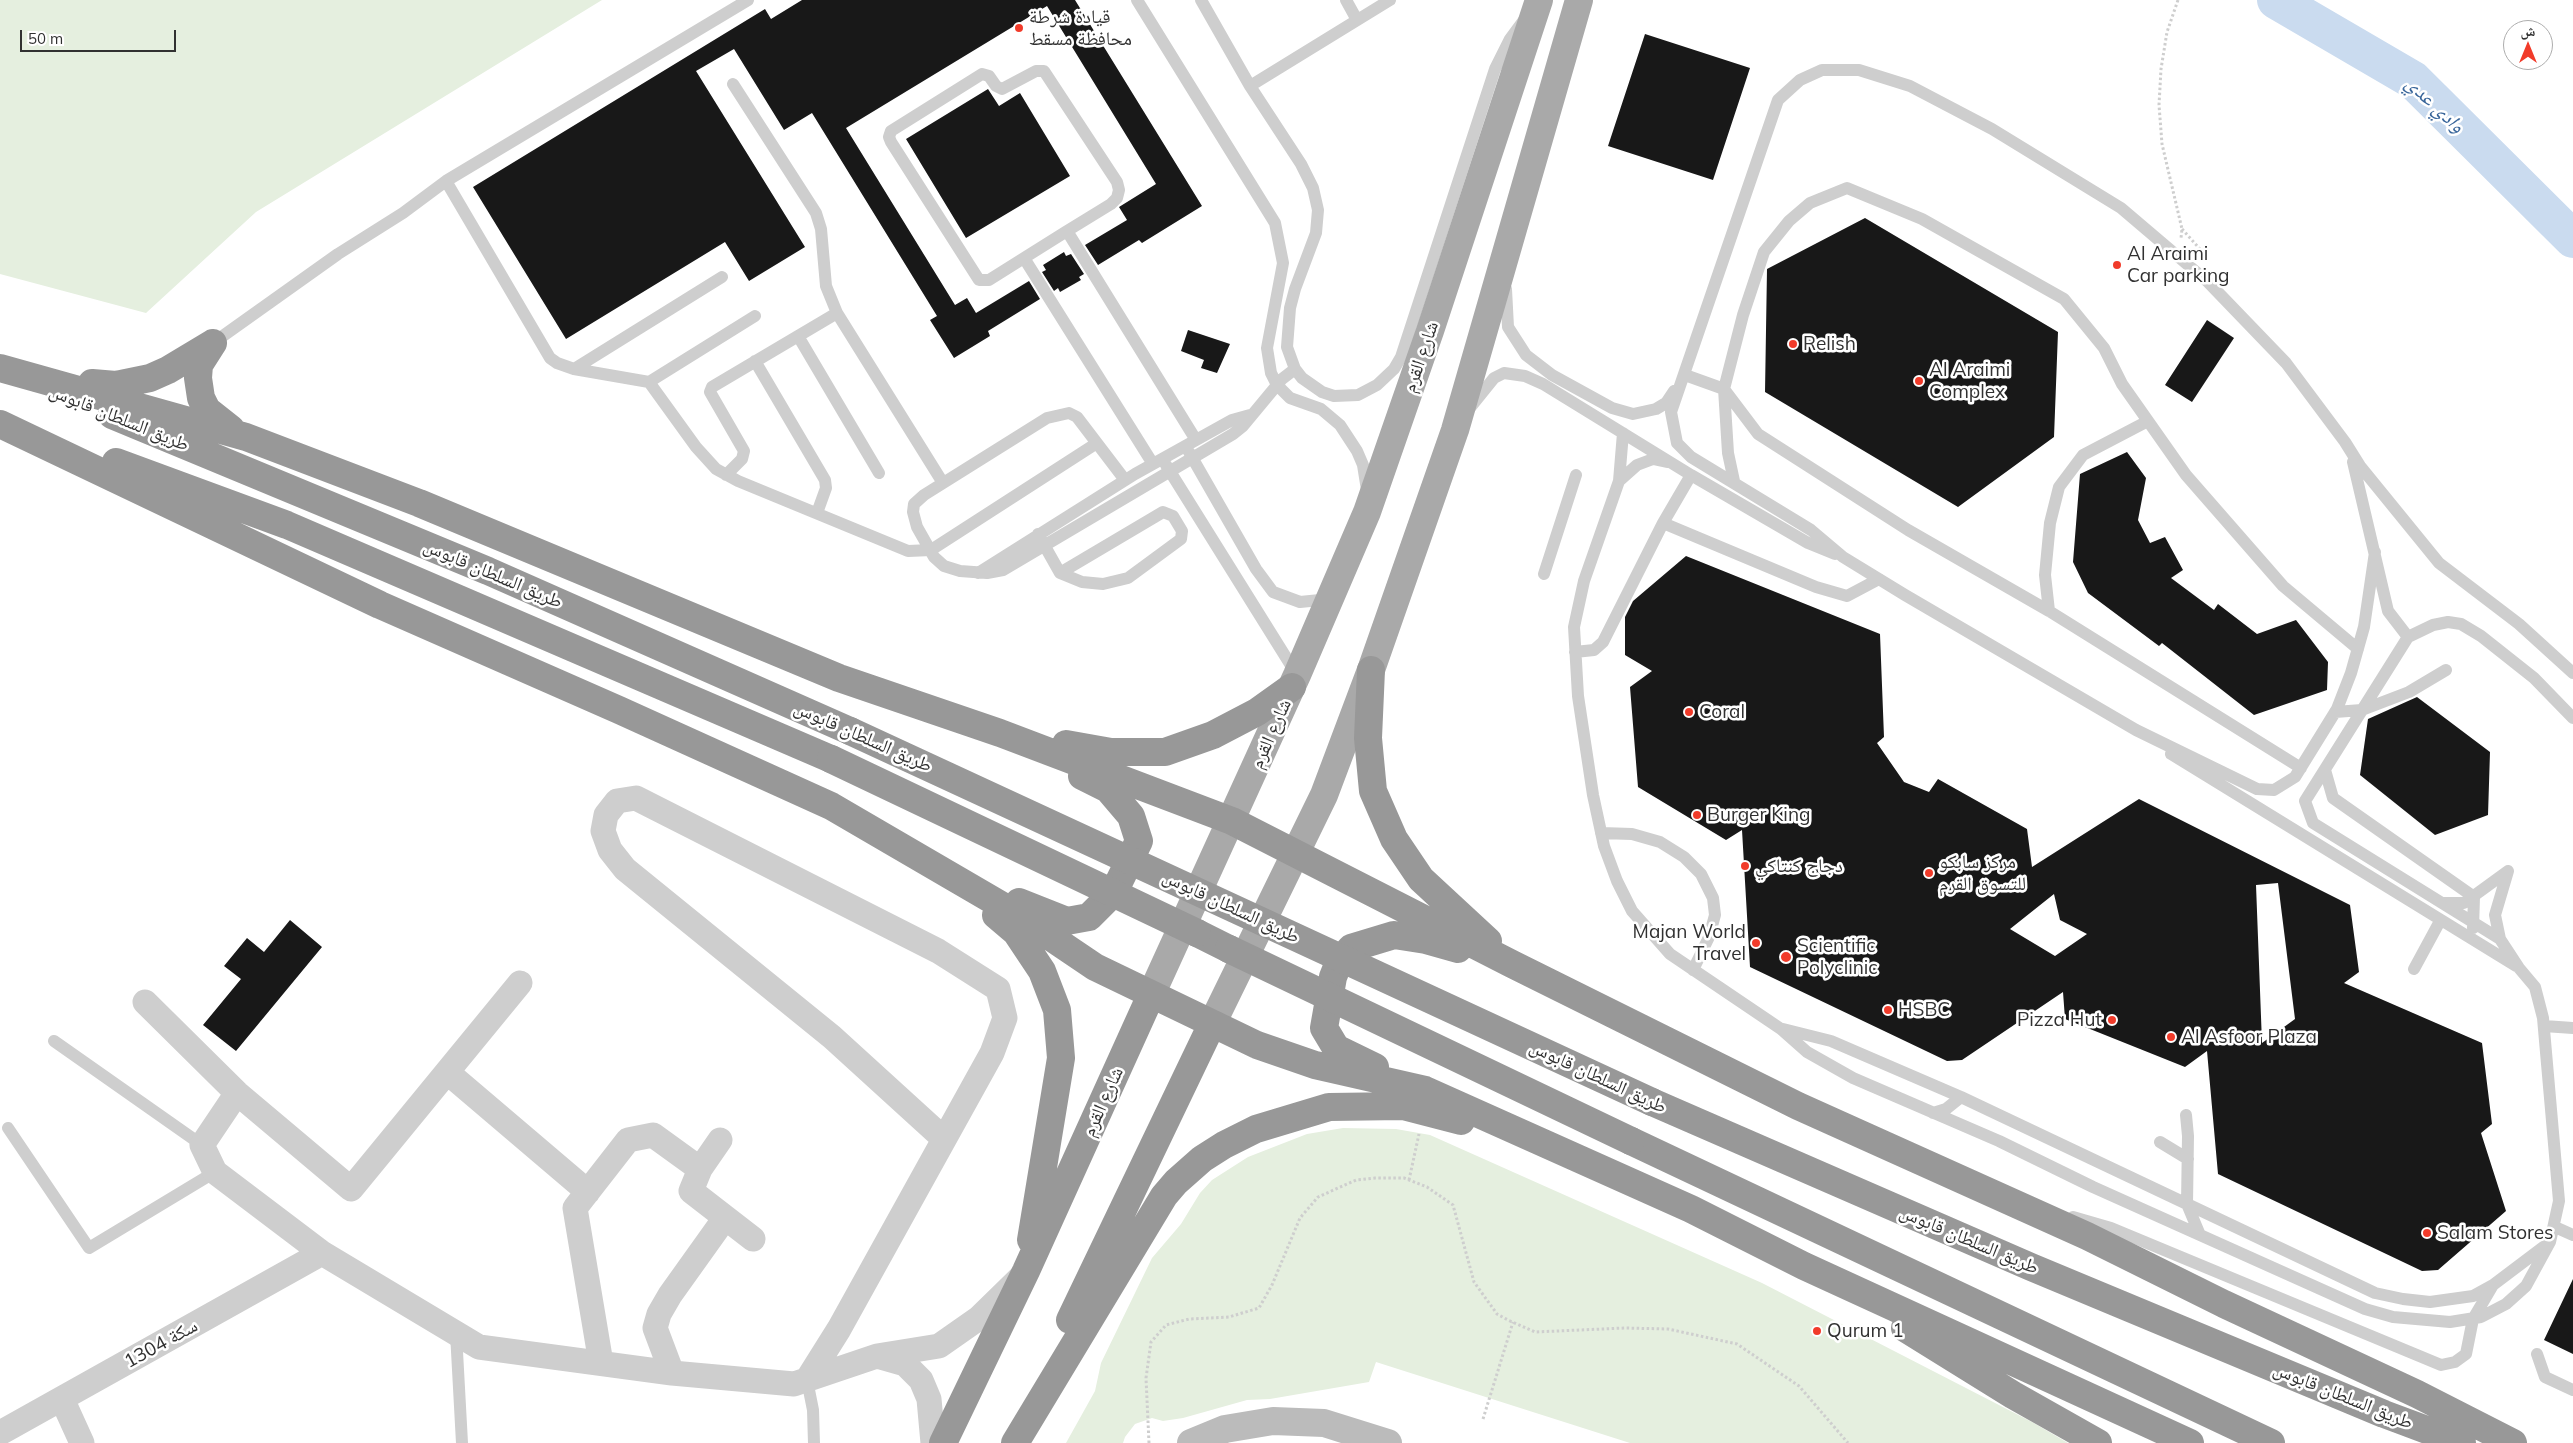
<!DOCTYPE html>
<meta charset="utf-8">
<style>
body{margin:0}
#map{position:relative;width:2573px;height:1443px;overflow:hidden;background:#fff;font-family:Mulish,"Noto Naskh Arabic",sans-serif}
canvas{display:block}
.north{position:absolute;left:2503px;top:20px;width:50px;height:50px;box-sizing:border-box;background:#fff;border:1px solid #adadad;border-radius:50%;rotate:0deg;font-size:14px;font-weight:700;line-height:20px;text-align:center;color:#313131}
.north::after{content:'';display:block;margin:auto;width:18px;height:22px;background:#f13b2a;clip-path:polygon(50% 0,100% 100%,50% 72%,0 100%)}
.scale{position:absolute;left:20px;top:30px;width:156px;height:22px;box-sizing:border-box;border:2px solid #313131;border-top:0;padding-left:6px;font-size:15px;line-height:18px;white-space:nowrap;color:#313131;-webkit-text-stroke:4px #fff;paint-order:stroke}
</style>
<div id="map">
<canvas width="2573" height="1443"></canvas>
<div class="north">ش</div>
<div class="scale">50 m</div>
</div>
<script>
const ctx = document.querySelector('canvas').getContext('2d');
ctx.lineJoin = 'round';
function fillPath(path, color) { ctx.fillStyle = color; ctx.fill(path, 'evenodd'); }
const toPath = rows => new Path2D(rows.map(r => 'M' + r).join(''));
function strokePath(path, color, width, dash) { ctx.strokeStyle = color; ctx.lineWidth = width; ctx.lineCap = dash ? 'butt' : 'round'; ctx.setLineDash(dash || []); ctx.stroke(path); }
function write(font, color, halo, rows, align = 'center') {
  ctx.font = font + ' Mulish,"Noto Naskh Arabic",sans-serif'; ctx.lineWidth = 5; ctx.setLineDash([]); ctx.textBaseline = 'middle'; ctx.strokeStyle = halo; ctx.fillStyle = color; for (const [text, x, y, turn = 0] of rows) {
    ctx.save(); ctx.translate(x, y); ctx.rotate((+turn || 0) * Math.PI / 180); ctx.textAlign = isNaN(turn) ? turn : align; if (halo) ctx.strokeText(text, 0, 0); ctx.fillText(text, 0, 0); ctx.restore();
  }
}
const green = toPath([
 [0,0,602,0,256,212,146,313,0,274],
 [1343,1128,1396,1129,1430,1135,1762,1283,2032,1422,2068,1443,1630,1443,1376,1362,1369,1382,1270,1399,1247,1400,1183,1418,1163,1421,1152,1418,1135,1424,1125,1437,1123,1443,1066,1443,1095,1391,1101,1363,1152,1258,1181,1224,1200,1193,1212,1180,1248,1157,1307,1134]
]);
const river = toPath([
 [2276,0,2413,80,2573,239]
]);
const building = toPath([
 [802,0,1075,0,1202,206,1142,243,1139,240,1098,265,1085,245,1127,220,1119,207,1156,184,1047,6,846,128,955,305,967,298,976,313,1029,281,1040,299,988,331,990,336,954,358,930,320,937,316,812,113,784,130,734,49,696,71,805,247,749,281,725,242,566,339,473,187,765,9,771,19],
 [1645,34,1750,68,1713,180,1608,146],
 [988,89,999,106,1020,93,1070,176,966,238,906,139],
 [1865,218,2058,332,2054,437,1958,507,1765,392,1767,269],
 [1064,252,1066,256,1071,254,1084,274,1079,277,1081,280,1060,292,1058,288,1054,291,1042,272,1046,270,1043,265],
 [2207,320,2234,338,2192,402,2165,385],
 [1188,330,1230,344,1217,373,1201,368,1204,360,1181,351],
 [2127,452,2146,478,2138,520,2150,543,2165,537,2183,570,2171,578,2214,610,2218,604,2257,634,2296,620,2328,662,2327,690,2254,715,2162,643,2159,646,2088,593,2073,562,2080,474],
 [1686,556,1880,634,1884,737,1877,743,1904,782,1929,792,1938,779,2027,829,2032,867,2139,799,2350,905,2359,972,2344,983,2482,1043,2492,1124,2481,1133,2506,1211,2438,1270,2422,1271,2218,1174,2207,1051,2185,1067,2065,1019,2063,992,1962,1060,1947,1061,1750,967,1742,830,1726,840,1638,787,1630,687,1652,671,1625,655,1625,617,1633,601],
 [2278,883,2295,1019,2262,1043,2256,885],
 [2054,894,2060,920,2087,934,2055,956,2010,929],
 [2417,697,2490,752,2488,815,2435,835,2360,775,2368,719],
 [290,920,322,947,236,1051,203,1025,241,979,224,966,247,938,264,952],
 [2573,1279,2573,1354,2544,1340]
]);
const path = toPath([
 [2178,0,2167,32,2161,69,2159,105,2162,144,2182,229,2181,238],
 [2182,229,2208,258],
 [1409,1180,1419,1134],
 [1483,1419,1513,1322],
 [1149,1443,1146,1378,1151,1342,1166,1325,1189,1319,1229,1317,1259,1308,1272,1285,1300,1218,1318,1197,1356,1180,1375,1178,1404,1178,1427,1187,1453,1205,1474,1282,1497,1314,1508,1320,1535,1332,1625,1328,1668,1329,1737,1344,1799,1386,1848,1443]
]);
const lane = toPath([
 [1137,0,1275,223,1283,263,1267,348,1271,373,1277,385,1290,398,1321,409,1340,425,1357,451,1363,465,1367,490],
 [1201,0,1250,86,1301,164,1313,188,1318,210,1316,233,1295,289,1290,308,1287,347,1295,369,1302,378,1322,392,1334,396,1358,395,1377,385,1394,369,1401,357,1495,69,1510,39,1524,20],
 [1346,0,1357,20],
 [733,84,816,213,821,229,826,286,837,313],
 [1250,86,1390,0],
 [446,181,550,358,557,363,574,369,649,382,696,447,716,469,738,481,908,551,931,550,1097,443],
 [1024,258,989,280,979,280,891,142,889,137,891,131,982,74,989,76,996,86,1002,89,1036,71,1044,71,1117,182,1119,190,1117,198,1111,204,1067,231],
 [1506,289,1508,327,1526,355,1552,375,1612,408,1633,414,1656,409,1666,403,1674,391],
 [798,336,879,473],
 [213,343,338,254,403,213,446,181,748,0],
 [755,361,825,480,826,488,817,513],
 [574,369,722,277],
 [1685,375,1724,389,1758,434,1908,530,2049,611,2301,768],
 [649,382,755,316],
 [1469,409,1494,378,1504,373,1525,376,1543,384,1691,475,1808,543,1835,554],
 [1623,433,1619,481,1584,581,1574,627,1578,696,1593,795,1604,846,1617,881,1632,911,1670,954,1781,1029,1807,1052,1853,1078,1999,1141,2093,1187,2365,1309,2393,1317,2450,1322,2481,1317,2506,1304,2526,1286,2550,1242,2559,1201,2543,1018,2535,987,2519,968,2500,939,2313,823,2305,801,2408,637,2433,625,2448,622,2461,624,2481,636,2534,678,2573,718],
 [1189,452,1256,569,1273,592,1300,602,1330,599],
 [2353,462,2388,611,2408,637],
 [1153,464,1024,258,1067,231,1196,440],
 [1166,465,1297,675],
 [726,475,742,459,744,451,710,392,712,387,837,313,943,483],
 [1691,475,1663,523,1816,587,1847,596,1879,579],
 [1125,480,1077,417,1069,413,1047,418,924,495,914,504,913,512,917,527,934,557,944,566,960,571,987,573,1003,570,1233,434,1243,426,1282,379,1295,369],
 [1619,481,1637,465,1653,459,1667,462],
 [1734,481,1728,453,1724,389,1743,315,1764,252,1789,221,1810,203,1847,188,1922,219,2064,299,2104,348,2122,384,2186,475,2283,586,2358,649],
 [1038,534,1060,573,1082,582,1103,584,1128,578,1181,539,1182,531,1173,516,1163,512,1060,573],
 [2375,552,2364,627,2351,673,2337,709,2295,777,2274,790,2257,789,2136,730,1905,595,1843,557,1811,530,1691,457,1677,443,1671,412,1778,100,1800,80,1822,70,1859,70,1910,86,1992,129,2121,208,2208,282,2286,363,2345,442,2360,466,2439,563,2519,624,2573,673],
 [978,573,1135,474,1232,420,1250,415],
 [1544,574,1576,475],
 [2049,611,2045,575,2050,523,2059,487,2083,455,2148,421],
 [1575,652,1594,650,1603,642,1663,523],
 [2335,712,2362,710,2409,692,2446,670],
 [2171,754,2516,966],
 [2325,770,2333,798,2474,897,2473,928],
 [1601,833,1632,834,1660,842,1684,857,1701,874,1713,898,1715,915,1709,937,1693,970],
 [2444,903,2464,903,2508,871],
 [2500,939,2495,915,2508,871],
 [2414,969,2440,921],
 [2544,1026,2573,1028],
 [1783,1029,1831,1041,1961,1097,2375,1293,2403,1299,2430,1302,2473,1296,2493,1285,2546,1245],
 [54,1041,202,1145],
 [1933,1113,1946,1109,1961,1097],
 [2186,1115,2188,1136,2187,1204,2200,1235],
 [8,1128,89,1248,215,1172],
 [2160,1142,2188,1159],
 [2073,1217,2111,1228,2441,1365,2455,1362,2466,1354,2473,1319,2493,1285],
 [2555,1227,2573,1235],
 [456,1333,462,1443],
 [2537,1354,2545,1377,2573,1390],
 [807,1380,813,1410,814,1443]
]);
const street = toPath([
 [145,1002,237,1093,351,1189,520,983],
 [447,1072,588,1192],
 [237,1093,202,1145,215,1172,322,1253,479,1347,672,1373,794,1384,877,1356,939,1346,979,1318,1021,1277],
 [720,1140,700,1169,691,1191,753,1239],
 [877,1356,905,1364,921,1380,929,1399,933,1443],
 [601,1363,575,1208,628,1140,653,1135,700,1169],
 [672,1373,655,1328,659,1314,670,1295,725,1218],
 [807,1380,839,1329,992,1053,1005,1018,998,989,938,951,636,798,617,801,606,815,603,831,610,850,625,869,832,1037,944,1139],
 [62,1399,82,1443],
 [0,1433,322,1253]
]);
const secondary = toPath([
 [1191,1443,1225,1429,1273,1421,1324,1423,1388,1443]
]);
const primary = toPath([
 [1151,995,1297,675,1367,512,1430,331,1539,0],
 [1212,1024,1324,795,1371,670,1455,430,1579,0]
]);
const highway = toPath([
 [213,343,199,365,198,378,201,398,207,410,231,429],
 [0,368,246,437,419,503,839,678,1000,733,1232,821,1512,964,1798,1106,2087,1236,2224,1304,2417,1394,2513,1443],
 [92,383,116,385,150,378,168,370,213,343],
 [112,415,488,571,850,731],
 [0,424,380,605,619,710,831,806,1018,915,1095,967,1257,1045,1315,1065,1425,1090,1691,1209,1804,1266,2190,1443],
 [116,462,287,525,831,759],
 [1371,670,1368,738,1373,791,1394,839,1421,879,1488,941],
 [1066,744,1111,752,1165,752,1213,735,1257,712,1292,687],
 [1019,902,1067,921,1089,917,1114,892,1139,841,1131,816,1108,789,1082,776],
 [996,915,1016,932,1042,971,1057,1010,1061,1058,1031,1240],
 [1197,933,1229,949],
 [1375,1067,1336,1048,1324,1028,1333,977,1339,962,1351,948,1394,935,1426,940,1458,949],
 [1652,1102,2031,1267,2384,1414,2462,1443],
 [1631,1141,2271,1443],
 [1070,1320,1212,1024],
 [1905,1328,2013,1395,2098,1443],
 [943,1443,1026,1271,1151,995],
 [1015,1443,1164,1196,1176,1182,1202,1159,1224,1145,1256,1129,1329,1107,1403,1106,1461,1121]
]);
const highwayBridge = toPath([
 [850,731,1652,1102],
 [831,759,1197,933],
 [1229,949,1631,1141]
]);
const markers = [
 [1019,28,5,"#f13b2a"],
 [2117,265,5,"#f13b2a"],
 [1793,344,5,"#f13b2a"],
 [1919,381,5,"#f13b2a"],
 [1689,712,5,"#f13b2a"],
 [1697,815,5,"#f13b2a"],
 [1745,866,5,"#f13b2a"],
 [1929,873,5,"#f13b2a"],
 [1756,943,5,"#f13b2a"],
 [1786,957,6,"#f13b2a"],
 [1888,1010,5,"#f13b2a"],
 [2112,1020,5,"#f13b2a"],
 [2171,1037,5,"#f13b2a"],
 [2427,1233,5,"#f13b2a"],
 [1817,1331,5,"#f13b2a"]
];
const poiNames = [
 ["قيادة شرطة",1029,17],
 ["محافظة مسقط",1029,39],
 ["Al Araimi",2127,254],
 ["Car parking",2127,276],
 ["Relish",1803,344],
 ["Al Araimi",1929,370],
 ["Complex",1929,392],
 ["Coral",1699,712],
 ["Burger King",1707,815],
 ["مركز سابكو",1939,862],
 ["للتسوق القرم",1939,884],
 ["دجاج كنتاكي",1755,866],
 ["Majan World",1746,932,"right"],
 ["Travel",1746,954,"right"],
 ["Scientific",1797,946],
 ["Polyclinic",1797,968],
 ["HSBC",1898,1010],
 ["Pizza Hut",2102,1020,"right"],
 ["Al Asfoor Plaza",2181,1037],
 ["Salam Stores",2437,1233],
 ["Qurum 1",1827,1331]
];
const streetNames = [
 ["شارع القرم",1421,357,-71],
 ["طريق السلطان قابوس",119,418,22],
 ["طريق السلطان قابوس",493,574,23],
 ["شارع القرم",1271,734,-66],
 ["طريق السلطان قابوس",863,737,24],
 ["طريق السلطان قابوس",1231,907,25],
 ["طريق السلطان قابوس",1598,1077,25],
 ["شارع القرم",1103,1102,-66],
 ["طريق السلطان قابوس",1969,1240,23],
 ["سكة 1304",161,1344,-29],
 ["طريق السلطان قابوس",2343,1396,22]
];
const waterNames = [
 ["وادي عدي",2435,105,43]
];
fillPath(green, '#e5efdf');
strokePath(river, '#cadbef', 38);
fillPath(building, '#181818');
strokePath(path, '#cecece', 3, [2.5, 2.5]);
strokePath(lane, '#cecece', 12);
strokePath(street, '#cecece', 25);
strokePath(secondary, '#bbb', 28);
strokePath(primary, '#a9a9a9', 28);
strokePath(highway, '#989898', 28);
strokePath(highwayBridge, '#989898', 28);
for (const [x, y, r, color] of markers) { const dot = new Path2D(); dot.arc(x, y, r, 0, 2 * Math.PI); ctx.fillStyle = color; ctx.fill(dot); strokePath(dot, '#fff', 2); }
write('19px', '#313131', '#fff', poiNames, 'left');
write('19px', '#313131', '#fff', streetNames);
write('italic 20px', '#38659a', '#fff', waterNames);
</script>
